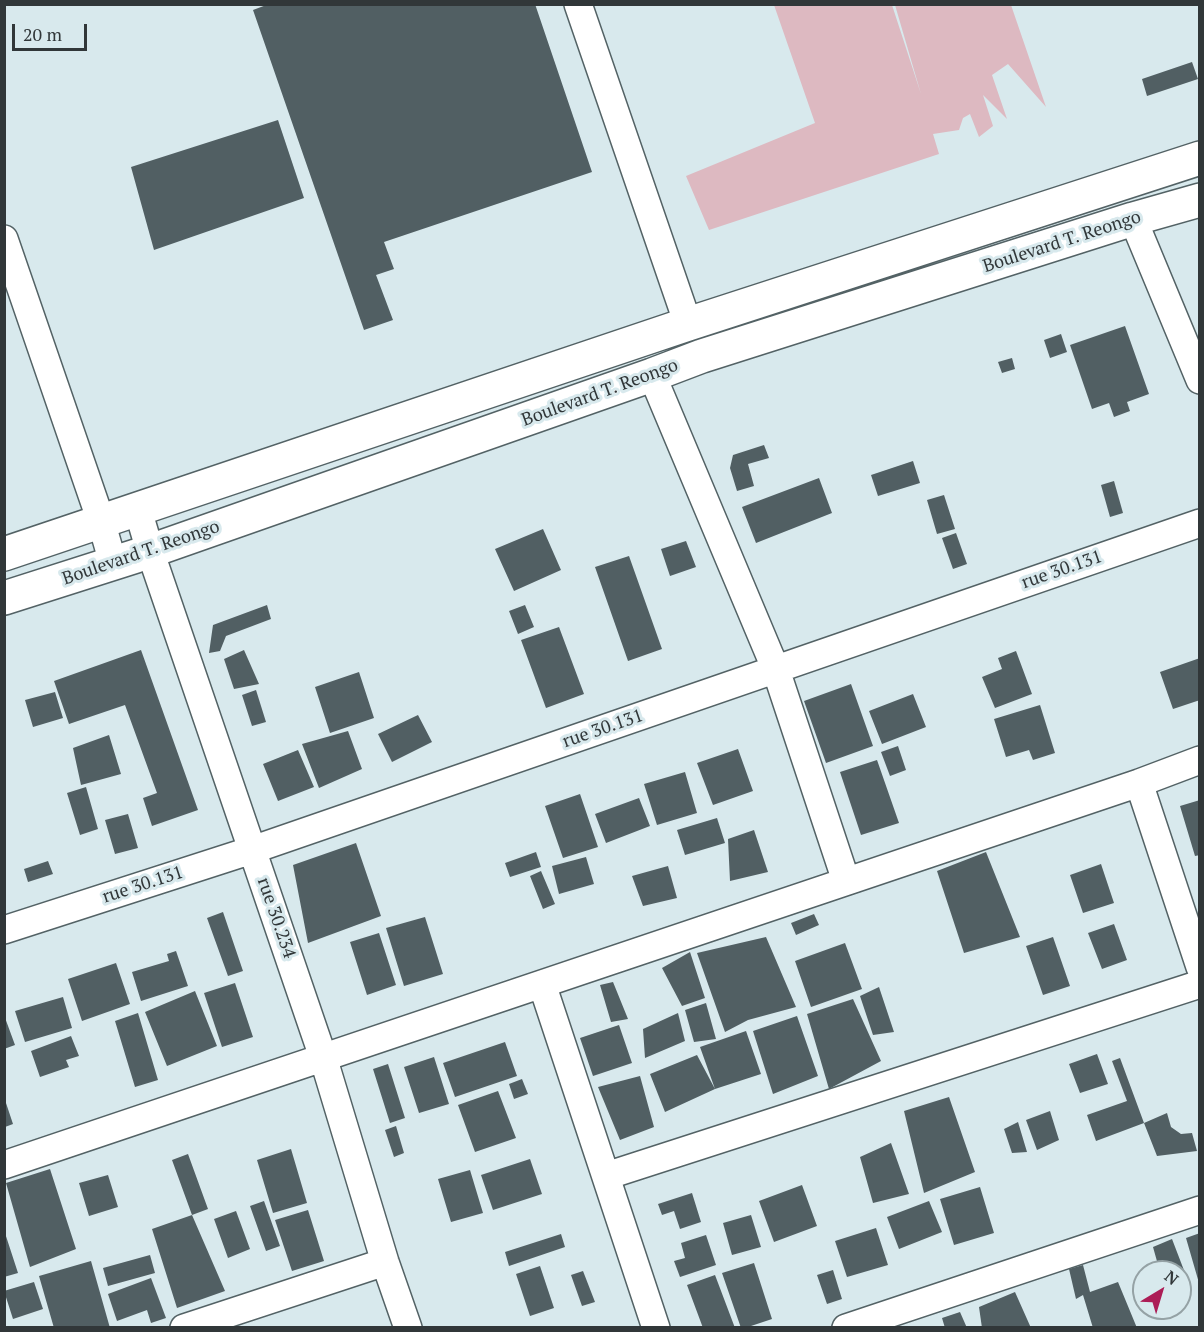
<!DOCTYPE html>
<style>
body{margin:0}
#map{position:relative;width:1204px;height:1332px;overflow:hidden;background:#d8e9ed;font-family:"PT Serif",serif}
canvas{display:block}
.frame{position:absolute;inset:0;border:6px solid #313739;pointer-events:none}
.north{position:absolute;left:1132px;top:1260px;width:60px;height:60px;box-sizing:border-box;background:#d8e9ed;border:2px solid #95a2a5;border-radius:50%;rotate:38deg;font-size:16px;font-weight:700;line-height:24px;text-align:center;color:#313739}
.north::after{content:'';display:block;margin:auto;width:21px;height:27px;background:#ac1d56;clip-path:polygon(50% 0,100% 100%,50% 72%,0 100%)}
.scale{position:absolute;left:12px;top:24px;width:75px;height:27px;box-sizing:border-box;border:3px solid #313739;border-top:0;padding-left:8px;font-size:18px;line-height:21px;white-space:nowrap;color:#313739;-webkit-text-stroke:4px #d8e9ed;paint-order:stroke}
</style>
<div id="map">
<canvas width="1204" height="1332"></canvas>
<div class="frame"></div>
<div class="north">N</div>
<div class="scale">20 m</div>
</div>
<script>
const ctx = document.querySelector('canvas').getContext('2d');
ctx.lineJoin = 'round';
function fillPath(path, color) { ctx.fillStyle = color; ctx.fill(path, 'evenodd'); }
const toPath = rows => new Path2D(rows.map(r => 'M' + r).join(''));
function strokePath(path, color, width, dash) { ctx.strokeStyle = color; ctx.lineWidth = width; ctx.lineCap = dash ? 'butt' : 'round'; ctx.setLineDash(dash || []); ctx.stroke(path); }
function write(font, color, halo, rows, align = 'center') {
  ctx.font = font + ' "PT Serif",serif'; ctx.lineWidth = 6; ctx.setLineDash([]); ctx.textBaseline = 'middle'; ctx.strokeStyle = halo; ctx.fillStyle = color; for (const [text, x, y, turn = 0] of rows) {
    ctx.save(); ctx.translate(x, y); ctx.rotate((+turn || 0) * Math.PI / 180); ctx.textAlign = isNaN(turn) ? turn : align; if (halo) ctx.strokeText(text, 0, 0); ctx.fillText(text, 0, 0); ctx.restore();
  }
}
const green = toPath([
 [774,5,892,5,921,94,895,5,1011,5,1046,107,1008,64,992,75,1007,119,983,95,993,126,979,137,970,114,963,118,959,130,933,134,939,154,709,230,686,176,815,123]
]);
const building = toPath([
 [269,4,535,4,592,172,384,242,394,269,376,275,393,320,364,330,253,10],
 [1192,62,1198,79,1147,96,1142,79],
 [278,120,304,198,154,250,131,167],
 [1125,326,1149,394,1127,402,1130,411,1114,417,1109,403,1092,409,1070,345],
 [1061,334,1067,352,1050,358,1044,340],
 [1012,358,1015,369,1002,373,998,362],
 [764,445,769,458,748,464,754,486,737,491,730,468,733,455],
 [913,461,920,483,878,496,871,475],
 [819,478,832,513,756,543,742,507],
 [1114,481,1123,513,1110,517,1101,485],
 [944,495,955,529,937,534,927,500],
 [543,529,561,570,514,591,495,549],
 [956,533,967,564,953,569,942,538],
 [686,541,696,567,670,576,661,549],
 [629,556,662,649,628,661,595,567],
 [267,605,271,619,226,636,220,651,209,653,213,625],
 [525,605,534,627,518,634,509,611],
 [559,627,584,694,546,708,521,640],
 [141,650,198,810,152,826,143,798,157,793,125,705,69,724,54,681],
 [244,650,259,684,234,689,224,659],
 [1016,651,1032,694,995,708,982,677,1002,669,998,658],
 [1200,658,1200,700,1173,709,1160,672],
 [359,672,374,718,330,733,315,687],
 [851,684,873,746,826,763,804,701],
 [256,690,266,722,252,726,242,695],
 [55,692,63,718,33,727,25,700],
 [913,694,926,727,882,744,869,711],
 [1040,705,1055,753,1033,760,1029,750,1006,757,994,719],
 [418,715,432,742,392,762,378,734],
 [348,731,362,769,319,788,302,744],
 [109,735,121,774,81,785,73,748],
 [898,746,906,770,890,776,881,752],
 [738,749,753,791,713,805,697,763],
 [298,750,314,787,278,801,263,764],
 [877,760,899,823,861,835,840,772],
 [685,772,697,813,657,825,644,784],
 [86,787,98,829,80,835,67,793],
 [580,794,598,847,563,858,545,806],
 [639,798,650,826,606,843,595,814],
 [1200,800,1200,855,1195,856,1180,806],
 [128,814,138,848,115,854,105,820],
 [717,818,725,843,685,855,677,830],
 [754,830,768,872,730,881,728,839],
 [356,843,381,916,308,943,293,865],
 [536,852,541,867,510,877,505,863],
 [986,852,1020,937,964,953,937,871],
 [586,857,594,884,559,894,552,866],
 [48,861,53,874,28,882,24,869],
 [1101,864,1114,903,1083,913,1070,875],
 [668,866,677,898,643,906,632,876],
 [541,871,555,904,543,909,530,876],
 [223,912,243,971,228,976,207,918],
 [814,914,819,925,796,935,791,923],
 [425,917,443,974,404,986,386,928],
 [1114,924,1127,960,1102,969,1088,933],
 [379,933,396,985,367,995,350,942],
 [766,937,796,1007,748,1020,725,1032,697,953],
 [1053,937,1070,986,1043,995,1026,946],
 [845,943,862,989,811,1007,795,961],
 [176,951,188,986,141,1001,132,972,169,961,167,954],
 [690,952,705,998,682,1006,662,968],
 [116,963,130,1004,82,1021,68,979],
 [613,982,628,1019,611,1022,600,985],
 [235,983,253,1037,222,1047,204,993],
 [879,987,894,1032,873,1035,860,996],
 [195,991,217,1046,167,1066,145,1012],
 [63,997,72,1028,25,1042,15,1011],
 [853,999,881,1061,829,1089,807,1014],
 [706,1003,716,1039,694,1042,685,1010],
 [138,1013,158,1080,135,1087,115,1021],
 [678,1013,685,1041,645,1058,643,1029],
 [4,1015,15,1045,4,1049],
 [797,1016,818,1076,773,1094,753,1031],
 [619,1025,632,1063,593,1076,580,1038],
 [746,1031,761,1074,715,1089,700,1047],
 [71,1036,79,1056,66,1060,69,1067,40,1077,31,1051],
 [505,1042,517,1076,455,1097,443,1063],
 [1097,1054,1108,1084,1080,1093,1069,1064],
 [697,1055,715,1089,665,1112,650,1074],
 [434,1057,449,1104,419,1113,404,1067],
 [1120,1058,1144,1123,1096,1141,1087,1115,1127,1101,1112,1061],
 [388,1064,405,1118,390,1123,373,1069],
 [640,1076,654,1127,620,1140,598,1087],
 [522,1079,528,1094,514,1099,509,1084],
 [498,1091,516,1138,475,1152,458,1105],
 [949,1097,975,1172,924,1193,904,1111],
 [5,1100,13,1124,5,1127],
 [1050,1111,1059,1140,1037,1150,1026,1120],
 [1167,1113,1171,1127,1181,1134,1192,1133,1197,1151,1157,1156,1144,1123],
 [1018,1122,1027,1152,1012,1153,1004,1129],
 [396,1126,404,1153,394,1157,385,1130],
 [891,1143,909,1194,873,1203,860,1157],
 [291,1149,307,1203,273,1213,257,1160],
 [188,1154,208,1209,192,1215,225,1291,177,1308,152,1229,192,1215,172,1160],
 [530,1159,542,1194,493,1210,481,1175],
 [50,1169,76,1249,30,1267,6,1183],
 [470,1170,483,1213,451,1222,438,1179],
 [108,1175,118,1207,89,1216,79,1183],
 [802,1185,817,1226,774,1242,759,1201],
 [980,1187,994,1233,954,1245,940,1199],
 [692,1193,701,1222,680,1229,674,1211,662,1215,658,1204],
 [264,1201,280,1246,266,1251,250,1206],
 [929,1201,942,1232,899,1249,887,1217],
 [308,1210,324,1261,292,1271,275,1220],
 [236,1211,250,1249,228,1258,214,1219],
 [751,1215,761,1247,732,1255,723,1223],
 [876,1228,888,1265,847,1277,835,1241],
 [4,1230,18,1273,4,1277],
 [1200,1233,1200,1282,1199,1283,1186,1238],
 [561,1234,565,1247,509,1266,505,1252],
 [706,1235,716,1265,680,1277,674,1261,685,1258,681,1243],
 [1172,1239,1190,1286,1180,1291,1180,1272,1160,1272,1153,1247],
 [150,1255,155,1273,108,1286,103,1268],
 [91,1261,110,1328,54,1328,39,1276],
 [754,1263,772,1319,745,1328,741,1328,722,1273],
 [1083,1265,1090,1292,1118,1282,1137,1328,1093,1328,1083,1295,1076,1299,1069,1269],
 [540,1266,554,1308,530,1316,516,1274],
 [833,1270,842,1299,827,1304,817,1275],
 [583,1271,595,1302,582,1306,571,1275],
 [715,1275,735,1328,703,1328,687,1285],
 [151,1278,166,1318,151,1323,147,1310,117,1321,108,1294],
 [34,1282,43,1309,13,1319,4,1291],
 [1015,1292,1031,1328,982,1328,979,1307],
 [960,1312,967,1328,945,1328,942,1318]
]);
const minor = toPath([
 [578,4,688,324],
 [1133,219,1200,380],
 [4,239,101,521,113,563],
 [652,375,776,670,846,881],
 [138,510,150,551,323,1057,385,1262,408,1328],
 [1139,783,1200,967],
 [4,930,252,850,1200,523],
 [542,984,656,1328],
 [4,1165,1139,783,1200,760],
 [606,1176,1200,984],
 [184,1328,385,1262],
 [846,1328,1200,1210]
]);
const major = toPath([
 [4,554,688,324,1200,158],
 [4,598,136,556,652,375,702,356,1133,219,1200,200]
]);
const streetNames = [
 ["Boulevard T. Reongo",1062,242,-18],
 ["Boulevard T. Reongo",600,393,-20],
 ["Boulevard T. Reongo",141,553,-19],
 ["rue 30.131",1062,570,-19],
 ["rue 30.131",603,729,-19],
 ["rue 30.131",143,885,-18],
 ["rue 30.234",276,918,71]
];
fillPath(green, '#ddb9c1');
fillPath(building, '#515f63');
strokePath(minor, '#536265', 30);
strokePath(major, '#536265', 36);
strokePath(minor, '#fff', 27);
strokePath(major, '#fff', 33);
write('18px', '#313739', '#d8e9ed', streetNames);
</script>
